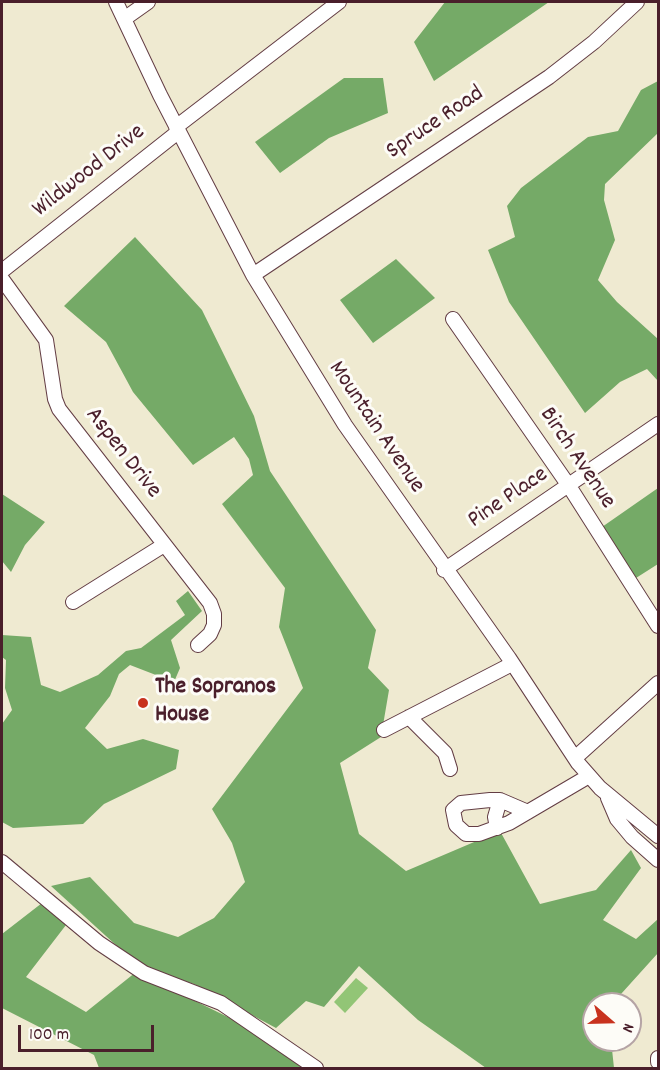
<!DOCTYPE html>
<style>
body{margin:0}
#map{position:relative;width:660px;height:1070px;overflow:hidden;background:#efead1;font-family:Dekko,sans-serif}
canvas{display:block}
.frame{position:absolute;inset:0;border:3px solid #4a1f2b;pointer-events:none}
.north{position:absolute;left:582px;top:992px;width:60px;height:60px;box-sizing:border-box;background:#fdfcf7;border:2px solid #b5a4a5;border-radius:50%;rotate:110deg;font-size:16px;font-weight:700;line-height:24px;text-align:center;color:#4a1f2b}
.north::after{content:'';display:block;margin:auto;width:21px;height:27px;background:#c8321e;clip-path:polygon(50% 0,100% 100%,50% 72%,0 100%)}
.scale{position:absolute;left:18px;top:1025px;width:136px;height:27px;box-sizing:border-box;border:3px solid #4a1f2b;border-top:0;padding-left:8px;font-size:18px;line-height:21px;white-space:nowrap;color:#4a1f2b;-webkit-text-stroke:4px #fdfcf7;paint-order:stroke}
</style>
<div id="map">
<canvas width="660" height="1070"></canvas>
<div class="frame"></div>
<div class="north">N</div>
<div class="scale">100 m</div>
</div>
<script>
const ctx = document.querySelector('canvas').getContext('2d');
ctx.lineJoin = 'round';
function fillPath(path, color) { ctx.fillStyle = color; ctx.fill(path, 'evenodd'); }
const toPath = rows => new Path2D(rows.map(r => 'M' + r).join(''));
function strokePath(path, color, width, dash) { ctx.strokeStyle = color; ctx.lineWidth = width; ctx.lineCap = dash ? 'butt' : 'round'; ctx.setLineDash(dash || []); ctx.stroke(path); }
function write(font, color, halo, rows, align = 'center') {
  ctx.font = font + ' Dekko,sans-serif'; ctx.lineWidth = 6; ctx.setLineDash([]); ctx.textBaseline = 'middle'; ctx.strokeStyle = halo; ctx.fillStyle = color; for (const [text, x, y, turn = 0] of rows) {
    ctx.save(); ctx.translate(x, y); ctx.rotate((+turn || 0) * Math.PI / 180); ctx.textAlign = isNaN(turn) ? turn : align; if (halo) ctx.strokeText(text, 0, 0); ctx.fillText(text, 0, 0); ctx.restore();
  }
}
const green = toPath([
 [356,978,368,988,345,1013,334,1002]
]);
const forest = toPath([
 [445,2,549,2,434,81,414,42],
 [344,78,383,78,388,113,329,138,280,173,255,142],
 [658,81,658,133,605,184,604,200,615,240,598,280,617,302,658,339,658,381,647,369,620,382,585,413,509,302,488,250,515,237,507,206,521,188,588,137,618,131,641,90],
 [135,237,202,310,254,416,270,471,376,630,368,668,389,690,381,737,340,763,359,834,406,871,500,831,540,904,596,890,631,850,641,868,603,920,636,939,658,919,658,953,612,1004,594,1004,594,1040,611,1040,614,1068,486,1068,418,1020,359,966,324,1007,306,1001,276,1028,194,984,140,967,51,886,90,877,134,923,178,937,214,918,245,882,232,843,212,809,303,688,279,627,285,588,222,504,253,475,249,459,234,437,193,465,133,392,106,342,64,306],
 [396,259,435,298,373,343,340,300],
 [658,488,658,564,636,578,602,527],
 [2,494,45,522,25,545,11,572,2,561],
 [188,591,202,611,171,640,180,668,174,682,130,665,119,674,110,696,85,728,107,749,143,739,179,750,176,769,104,804,83,824,13,828,2,822,2,724,12,710,5,688,6,660,2,657,2,635,31,637,41,685,60,692,98,675,126,651,141,648,185,615,176,601],
 [42,903,66,925,26,977,86,1012,136,972,238,1022,308,1068,99,1068,94,1055,2,1008,2,934]
]);
const minor = toPath([
 [116,2,160,95,253,275,345,425,509,658,578,763,600,788,658,836],
 [124,19,148,2],
 [176,127,339,2],
 [2,271,178,132],
 [253,275,549,77,594,42,637,2],
 [2,279,46,340,55,399,59,409,210,603,214,614,214,625,210,634,198,645],
 [453,319,569,486,658,626],
 [444,570,658,424],
 [73,602,164,545],
 [409,717,445,753,450,769],
 [384,730,512,664],
 [575,758,658,683],
 [608,798,617,819,632,837,658,860],
 [528,812,500,800,490,800,461,803,453,810,456,825,466,834,479,834,509,823,589,776],
 [497,828,495,817,500,800],
 [2,862,99,943,144,973,221,1003,316,1068],
 [658,1062,658,1058]
]);
const markers = [
 [143,703,6,"#c8321e"]
];
const streetNames = [
 ["Spruce Road",436,124,-34],
 ["Wildwood Drive",90,172,-38],
 ["Mountain Avenue",375,428,56],
 ["Aspen Drive",122,454,52],
 ["Birch Avenue",576,459,56],
 ["Pine Place",509,499,-34]
];
const poiNames = [
 ["The Sopranos",155,689],
 ["House",155,717]
];
fillPath(green, '#92c576');
fillPath(forest, '#75aa67');
strokePath(minor, '#633d44', 16);
strokePath(minor, '#fff', 14);
for (const [x, y, r, color] of markers) { const dot = new Path2D(); dot.arc(x, y, r, 0, 2 * Math.PI); ctx.fillStyle = color; ctx.fill(dot); strokePath(dot, '#fdfcf7', 2); }
write('24px', '#4a1f2b', '#fdfcf7', streetNames);
write('bold 24px', '#4a1f2b', '#fdfcf7', poiNames, 'left');
</script>
